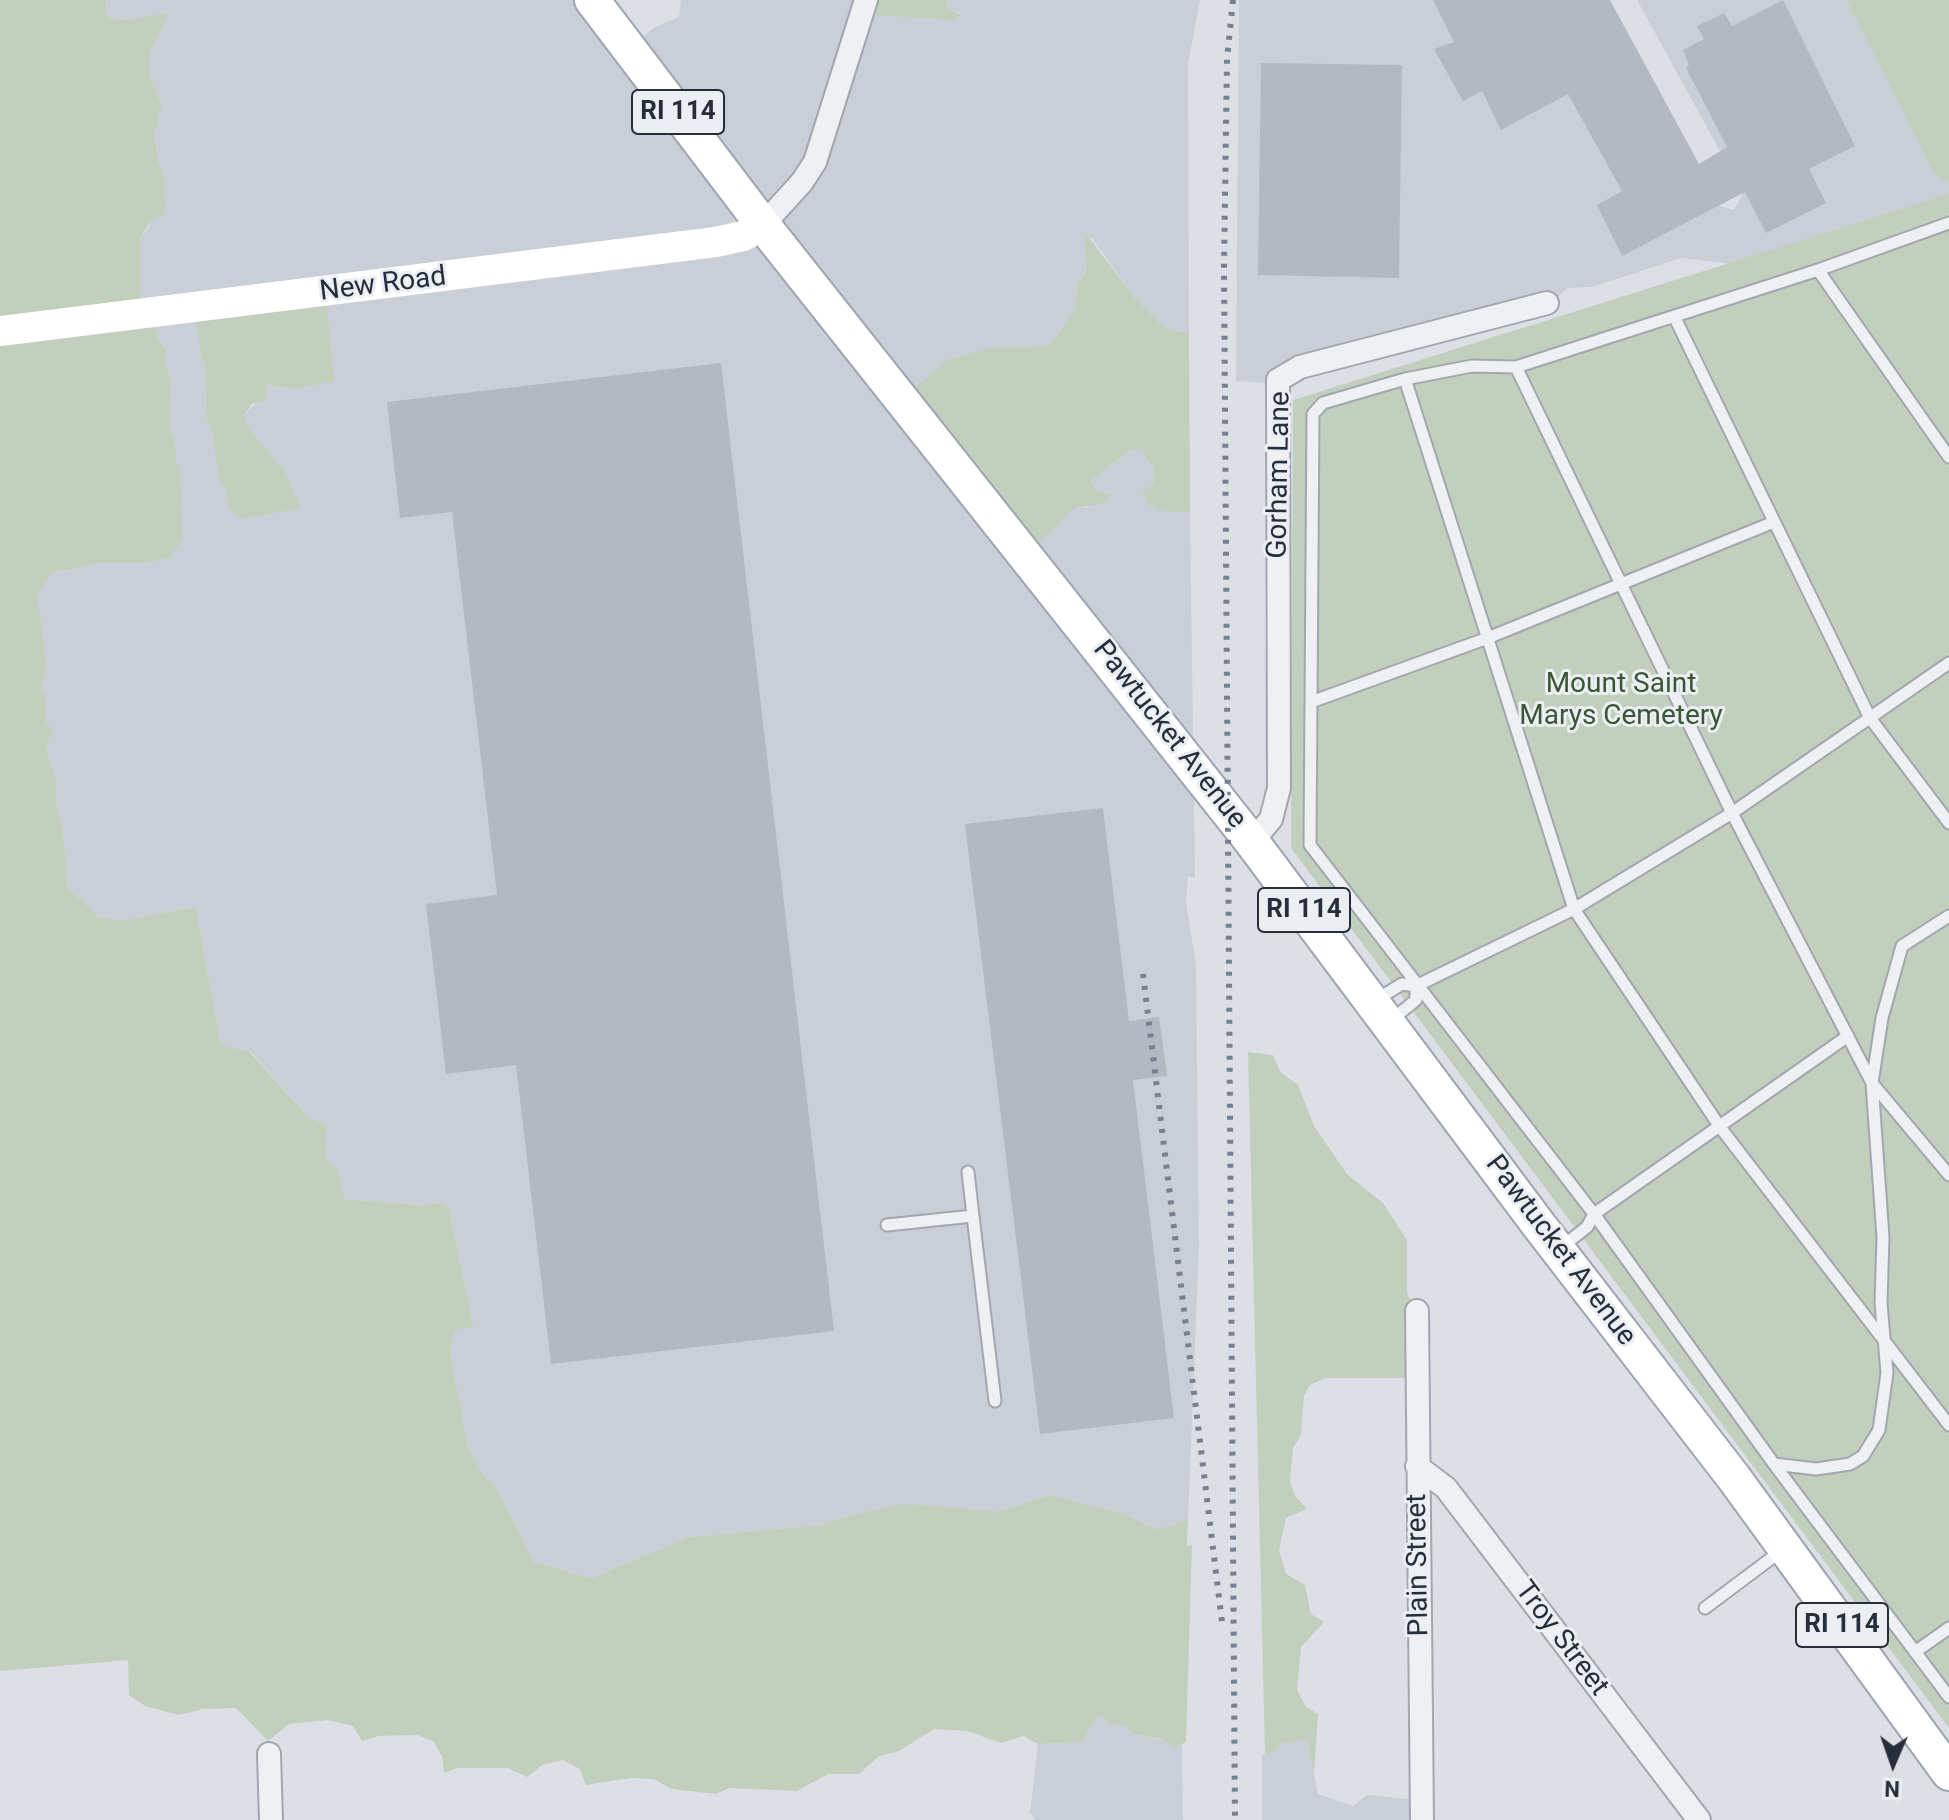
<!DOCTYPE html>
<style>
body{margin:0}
#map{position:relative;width:1949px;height:1820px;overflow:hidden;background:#dce0e6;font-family:Roboto,sans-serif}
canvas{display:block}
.north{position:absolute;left:1853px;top:1724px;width:80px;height:80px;-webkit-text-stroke:6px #ebeff3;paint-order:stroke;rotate:182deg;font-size:22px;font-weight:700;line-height:32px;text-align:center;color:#262e3b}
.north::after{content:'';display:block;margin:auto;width:28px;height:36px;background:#262e3b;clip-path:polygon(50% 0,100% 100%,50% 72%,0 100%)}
</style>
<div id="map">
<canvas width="1949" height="1820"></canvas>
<div class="north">N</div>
</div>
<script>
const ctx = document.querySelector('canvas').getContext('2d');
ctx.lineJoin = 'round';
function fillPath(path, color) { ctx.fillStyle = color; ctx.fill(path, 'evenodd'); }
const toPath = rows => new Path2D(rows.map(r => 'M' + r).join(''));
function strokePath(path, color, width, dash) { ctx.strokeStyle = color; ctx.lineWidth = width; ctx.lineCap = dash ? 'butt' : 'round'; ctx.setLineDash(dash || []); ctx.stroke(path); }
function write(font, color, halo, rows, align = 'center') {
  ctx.font = font + ' Roboto,sans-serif'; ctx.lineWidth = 6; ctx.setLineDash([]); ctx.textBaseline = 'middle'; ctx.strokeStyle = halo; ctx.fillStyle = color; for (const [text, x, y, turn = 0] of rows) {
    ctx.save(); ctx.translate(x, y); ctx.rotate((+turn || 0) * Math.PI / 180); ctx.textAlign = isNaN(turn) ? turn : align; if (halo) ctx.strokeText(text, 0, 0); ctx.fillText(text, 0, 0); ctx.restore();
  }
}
const built = toPath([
 [106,0,596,0,634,44,655,27,679,17,681,0,866,0,953,20,960,14,948,8,947,0,1200,0,1188,64,1189,332,1172,331,1162,325,1133,296,1092,238,1084,241,1086,271,1078,283,1075,309,1058,335,1046,346,994,347,1074,507,1086,508,1111,494,1096,491,1091,480,1131,450,1141,449,1153,469,1154,484,1166,512,1190,512,1195,878,1188,876,1186,902,1196,965,1199,1247,1188,1520,1157,1529,1124,1514,1049,1495,1000,1511,904,1505,850,1515,823,1525,688,1537,592,1578,534,1562,494,1483,488,1483,468,1448,450,1349,455,1330,474,1326,449,1208,442,1203,420,1205,345,1199,338,1169,325,1159,326,1126,309,1118,250,1051,221,1045,196,907,124,920,99,917,68,888,63,831,56,800,57,783,46,748,53,730,46,721,45,695,41,688,47,669,36,593,52,573,102,563,150,563,169,558,174,547,175,437,169,429,172,382,166,366,167,350,157,337,153,305,140,303,140,238,149,228,164,175,158,162,155,135,162,106,149,74,150,52,168,14,125,20,107,17],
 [194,300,293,389,267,385,263,396,244,415,248,427,286,475,227,491,218,479,213,437,206,417,205,364,201,357],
 [1239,0,1606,0,1716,205,1734,210,1743,193,1637,0,1846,0,1933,173,1949,185,1949,208,1789,271,1681,258,1592,287,1568,288,1542,310,1306,368,1279,384,1236,381],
 [1101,1716,1110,1724,1126,1726,1133,1734,1182,1743,1183,1820,1035,1820,1030,1812,1038,1744,1083,1742,1095,1718],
 [1307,1740,1318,1794,1353,1806,1367,1795,1419,1800,1423,1820,1262,1820,1262,1755,1275,1752,1279,1743]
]);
const green = toPath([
 [0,0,106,0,107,17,125,20,169,13,150,52,149,74,162,106,155,135,158,162,164,175,165,214,152,220,140,238,140,303,153,305,157,337,167,350,166,366,172,382,169,429,175,437,176,461,180,469,183,539,169,558,150,563,102,563,52,573,37,593,47,669,41,688,45,695,46,721,53,730,46,748,57,783,56,800,63,830,68,888,99,917,124,920,196,907,221,1045,249,1051,309,1118,327,1126,325,1159,338,1169,345,1199,420,1205,442,1203,449,1208,474,1327,455,1330,450,1349,468,1448,488,1482,494,1483,534,1562,592,1578,688,1537,822,1525,850,1515,904,1504,1000,1511,1050,1495,1124,1514,1157,1529,1188,1520,1187,1546,1192,1545,1186,1742,1173,1748,1163,1739,1133,1734,1126,1726,1110,1724,1101,1716,1095,1718,1083,1742,1038,1744,1024,1736,1001,1743,967,1731,934,1729,899,1751,879,1756,859,1774,828,1774,797,1791,729,1788,716,1794,671,1789,654,1779,631,1778,586,1785,580,1769,563,1760,542,1765,527,1777,508,1768,457,1768,444,1773,442,1756,433,1741,417,1735,378,1736,362,1741,353,1726,328,1720,289,1724,268,1741,236,1708,203,1709,178,1715,145,1706,129,1695,128,1660,0,1671],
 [866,0,947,0,948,8,961,15,953,20,878,15,865,8],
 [1846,0,1949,0,1949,185,1933,173],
 [1949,194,1949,1728,1291,848,1293,400],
 [1088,236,1133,296,1162,325,1172,331,1189,332,1190,512,1166,512,1148,504,1142,491,1154,484,1153,469,1141,449,1131,450,1091,480,1096,491,1112,494,1102,504,1074,508,1030,550,908,394,947,360,994,347,1046,346,1058,335,1075,309,1078,283,1086,271,1084,241],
 [325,287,334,381,293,389,267,385,266,400,252,404,244,415,248,427,287,475,300,508,240,519,228,506,227,491,218,479,213,437,206,417,205,364,201,357,193,300],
 [1248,1052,1273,1055,1280,1072,1298,1085,1314,1126,1347,1174,1383,1203,1407,1240,1407,1293,1415,1310,1415,1378,1325,1378,1310,1385,1304,1396,1301,1435,1293,1448,1290,1481,1295,1496,1307,1509,1286,1518,1279,1550,1286,1574,1305,1585,1311,1614,1324,1622,1301,1647,1297,1690,1306,1707,1318,1714,1314,1775,1307,1740,1280,1743,1275,1752,1265,1754]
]);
const building = toPath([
 [1433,0,1610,0,1699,164,1727,147,1686,68,1689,65,1683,50,1704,39,1697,26,1724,13,1732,26,1783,0,1855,146,1809,169,1826,203,1766,233,1745,192,1622,256,1597,205,1622,191,1568,94,1501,130,1482,91,1463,101,1434,49,1454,42],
 [1261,63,1402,65,1399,278,1258,275],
 [721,363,834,1331,551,1364,516,1065,446,1074,426,904,497,895,452,512,400,518,387,402],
 [1103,808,1129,1021,1159,1017,1167,1076,1133,1080,1174,1418,1040,1434,965,824]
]);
const lane = toPath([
 [1949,223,1818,270,1516,367,1472,366,1405,379,1323,403,1313,414,1310,845,1594,1214,1774,1464,1949,1697],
 [1818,270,1949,457],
 [1674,316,1870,718,1949,823],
 [1516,367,1732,813,1872,1083,1949,1175],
 [1405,379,1574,909,1720,1127,1949,1425],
 [1311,702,1485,639,1774,522],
 [1374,1001,1402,984,1416,986,1574,909,1732,813,1949,663],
 [1390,1021,1416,1000,1416,986],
 [968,1172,973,1216],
 [887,1225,973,1216,995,1401],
 [1559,1249,1587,1227,1594,1214,1848,1036],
 [1774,1464,1816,1469,1850,1464,1863,1456,1879,1430,1887,1373,1881,1303,1883,1237,1872,1083,1882,1018,1902,946,1949,916],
 [1705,1608,1781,1551],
 [1915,1652,1949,1628]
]);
const street = toPath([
 [763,225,802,182,815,162,866,0],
 [1252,842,1271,819,1279,788,1278,380,1300,367,1547,303],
 [1417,1311,1422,1820],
 [1417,1466,1446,1488,1699,1820],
 [269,1754,271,1820]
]);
const secondary = toPath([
 [0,331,716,242,743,236,763,225]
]);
const primary = toPath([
 [592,0,763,225,1252,842,1538,1224,1734,1478,1949,1773]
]);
const rail = toPath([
 [1233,0,1227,59,1224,267,1235,1820],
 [1143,974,1222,1622]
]);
const shields = [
 [678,112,92],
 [1304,910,92],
 [1842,1625,92]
];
const shieldNames = [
 ["RI 114",678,112],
 ["RI 114",1304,910],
 ["RI 114",1842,1625]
];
const streetNames = [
 ["New Road",383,285,-7],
 ["Gorham Lane",1280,475,-89],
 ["Pawtucket Avenue",1169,735,52],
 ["Pawtucket Avenue",1560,1251,53],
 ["Plain Street",1419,1565,-91],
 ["Troy Street",1561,1639,53]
];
const parkNames = [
 ["Mount Saint",1621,685],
 ["Marys Cemetery",1621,717]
];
fillPath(built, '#cacfd7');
fillPath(green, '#c2cfbd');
fillPath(building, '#b3b9c2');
strokePath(lane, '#a2a7af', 15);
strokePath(street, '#a2a7af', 26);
strokePath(primary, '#9ca5b1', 38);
strokePath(lane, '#eef0f4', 11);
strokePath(street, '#eef0f4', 22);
strokePath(secondary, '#fff', 30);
strokePath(primary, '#fff', 34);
strokePath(rail, '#76808e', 6, [4, 8]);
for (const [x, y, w] of shields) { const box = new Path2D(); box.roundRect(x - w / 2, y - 22, w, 44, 6); ctx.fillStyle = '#ebeff3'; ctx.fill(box); strokePath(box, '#262e3b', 2); }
write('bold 26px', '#262e3b', null, shieldNames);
write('28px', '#262e3b', '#ebeff3', streetNames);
write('28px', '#3b5634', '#ebeff3', parkNames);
</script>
